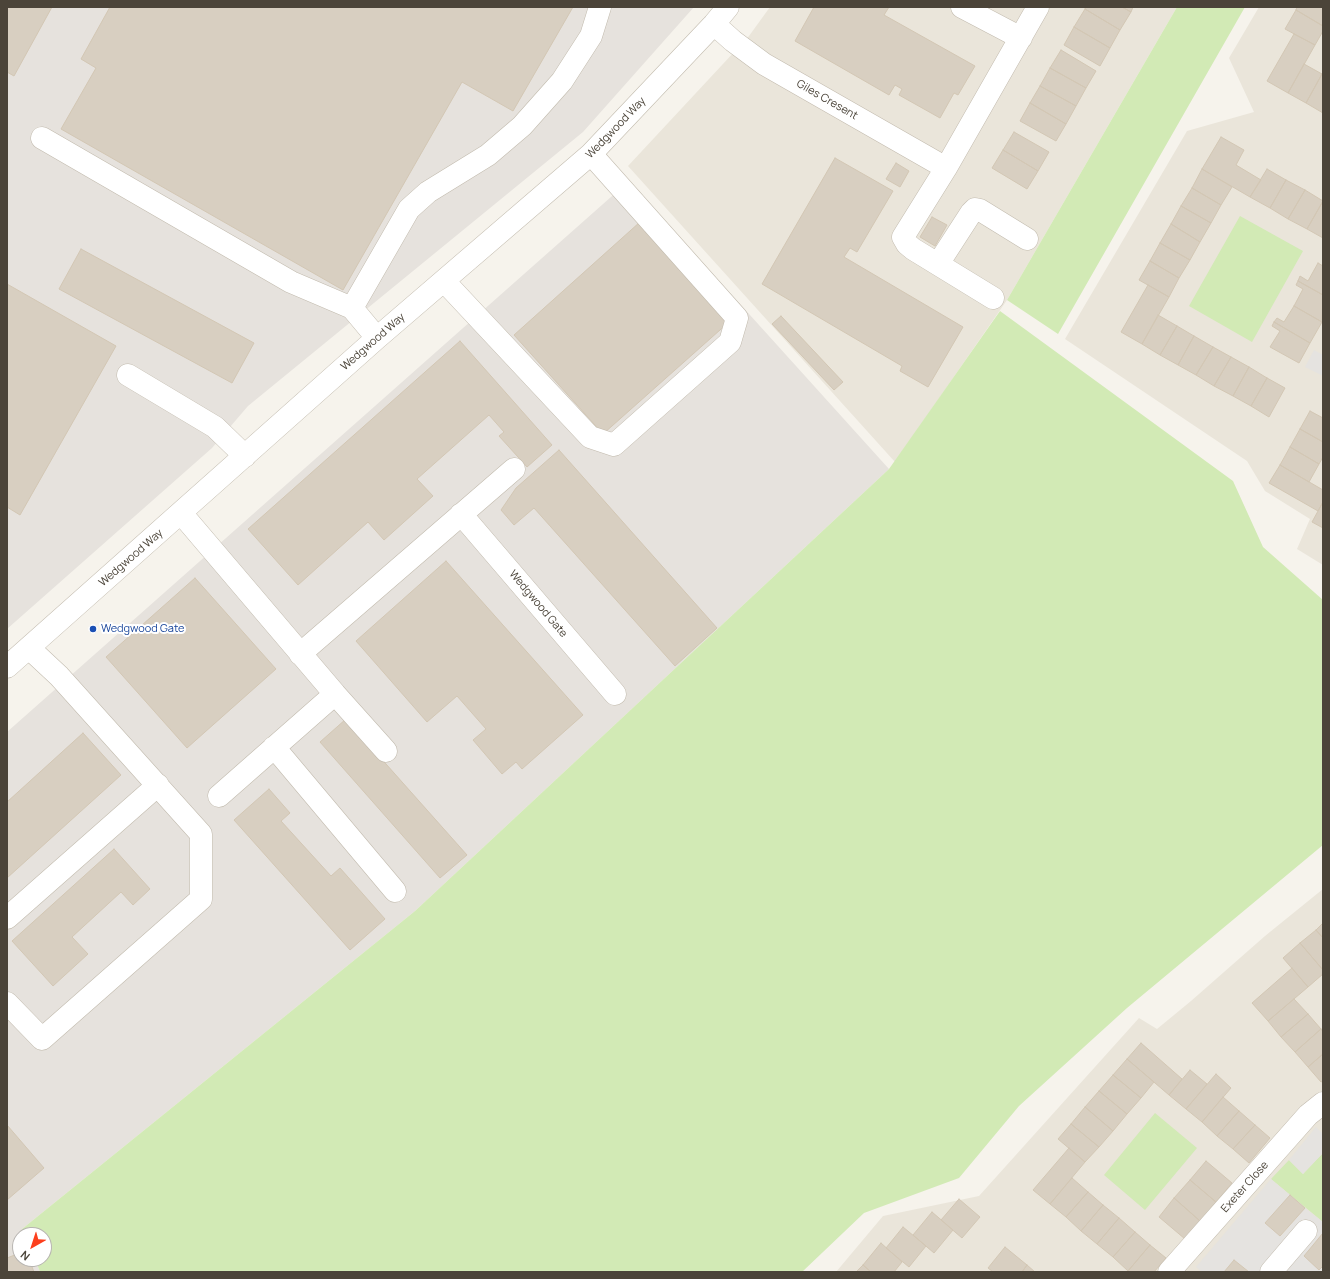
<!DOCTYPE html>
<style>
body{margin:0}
#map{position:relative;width:1330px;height:1279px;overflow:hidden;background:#f6f3ec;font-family:Manrope,sans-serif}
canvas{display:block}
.frame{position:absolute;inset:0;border:8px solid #4b4439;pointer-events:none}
.north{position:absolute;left:12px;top:1227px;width:40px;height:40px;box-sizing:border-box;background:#fff;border:1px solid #b7b4b0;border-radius:50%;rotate:219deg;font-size:11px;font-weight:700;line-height:16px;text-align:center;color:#4b4439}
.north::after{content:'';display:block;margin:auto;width:14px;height:18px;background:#fc3f1d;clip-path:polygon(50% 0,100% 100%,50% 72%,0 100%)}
</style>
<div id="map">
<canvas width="1330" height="1279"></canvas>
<div class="frame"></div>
<div class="north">N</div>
</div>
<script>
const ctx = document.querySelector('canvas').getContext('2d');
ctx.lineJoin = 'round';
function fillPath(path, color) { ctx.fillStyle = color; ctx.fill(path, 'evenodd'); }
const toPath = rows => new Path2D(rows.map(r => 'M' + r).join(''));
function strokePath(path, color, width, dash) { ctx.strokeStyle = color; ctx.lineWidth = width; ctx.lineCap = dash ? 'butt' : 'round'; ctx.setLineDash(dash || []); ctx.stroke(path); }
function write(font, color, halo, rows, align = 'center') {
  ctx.font = font + ' Manrope,sans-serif'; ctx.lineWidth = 4; ctx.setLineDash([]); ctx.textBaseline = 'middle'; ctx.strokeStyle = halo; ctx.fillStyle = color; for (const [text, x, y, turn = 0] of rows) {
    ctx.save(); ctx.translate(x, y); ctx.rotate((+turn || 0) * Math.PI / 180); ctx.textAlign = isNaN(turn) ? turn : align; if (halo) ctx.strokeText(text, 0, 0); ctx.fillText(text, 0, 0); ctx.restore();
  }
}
const residential = toPath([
 [770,7,1177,7,1007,300,895,462,628,166,749,36],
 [1259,7,1323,7,1323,565,1297,549,1310,519,1265,491,1247,461,1065,339,1187,131,1254,112,1229,58],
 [1323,889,1323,1272,836,1272,883,1216,979,1196,1139,1018,1157,1029,1191,1001,1265,936]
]);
const industrial = toPath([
 [7,7,694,7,583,132,248,406,212,448,7,629],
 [629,181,889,469,415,911,22,1229,24,1235,20,1235,20,1259,35,1259,40,1272,7,1272,7,732]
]);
const green = toPath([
 [1177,7,1245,7,1058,334,1007,300],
 [1240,216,1303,251,1252,342,1189,306],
 [1000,311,1233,481,1263,547,1323,600,1323,845,1127,1008,1019,1106,959,1178,864,1213,802,1272,40,1272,35,1259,44,1259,44,1235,24,1235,22,1229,415,911,889,469],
 [1155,1113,1197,1148,1145,1210,1104,1175],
 [1323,1153,1323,1222,1271,1179,1289,1160,1303,1174]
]);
const parking = toPath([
 [1314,350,1323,355,1323,376,1305,367],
 [1316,1127,1323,1134,1323,1153,1303,1174,1289,1160],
 [1271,1179,1290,1195,1265,1223,1281,1236,1305,1208,1323,1222,1323,1233,1304,1256,1319,1270,1323,1266,1323,1272,1249,1272,1234,1260,1224,1272,1202,1272,1196,1267]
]);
const building = toPath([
 [7,7,52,7,14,76,7,72,7,7],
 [110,7,573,7,513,111,462,82,343,290,61,129,96,68,81,59,110,7],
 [814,7,889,7,884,15,975,66,958,95,954,93,940,118,899,95,902,89,895,85,889,95,795,41,814,7],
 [1086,7,1122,7,1131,12,1120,30,1085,9,1086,7],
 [1122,7,1133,7,1131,12,1122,7],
 [1297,7,1323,7,1323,26,1296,10,1297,7],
 [1085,9,1120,30,1110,48,1074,27,1085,9],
 [1296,10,1323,26,1323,31,1315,45,1285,29,1296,10],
 [1074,27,1110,48,1100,66,1064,45,1074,27],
 [1294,34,1315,45,1288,93,1267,81,1294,34],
 [1061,50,1096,71,1086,88,1050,68,1061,50],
 [1304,64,1322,74,1306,103,1288,93,1304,64],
 [1050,68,1086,88,1076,106,1040,86,1050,68],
 [1322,74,1323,75,1323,113,1306,103,1322,74],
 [1040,86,1076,106,1066,124,1030,103,1040,86],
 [1030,103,1066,124,1056,141,1020,121,1030,103],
 [1014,132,1049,152,1038,171,1003,150,1014,132],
 [1221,137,1244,150,1236,165,1261,180,1250,197,1202,169,1221,137],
 [1003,150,1038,171,1027,189,992,168,1003,150],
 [835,158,893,191,857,252,850,248,844,257,963,327,928,387,900,371,902,366,762,284,835,158],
 [896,163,909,171,900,187,886,179,896,163],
 [1202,169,1232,187,1221,205,1192,188,1202,169],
 [1267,169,1286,180,1270,208,1250,197,1267,169],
 [1286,180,1305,190,1288,219,1270,208,1286,180],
 [1192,188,1221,205,1211,223,1181,206,1192,188],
 [1305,190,1323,201,1307,229,1288,219,1305,190],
 [1323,201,1323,238,1307,229,1323,201],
 [1181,206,1211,223,1200,242,1171,224,1181,206],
 [932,217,947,225,935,246,920,237,932,217],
 [640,222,729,322,603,434,514,335,640,222],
 [1171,224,1200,242,1190,260,1160,243,1171,224],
 [1160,243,1190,260,1179,278,1150,261,1160,243],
 [81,249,254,343,232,383,59,289,81,249],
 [1150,261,1179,278,1169,297,1139,280,1150,261],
 [1318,263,1323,266,1323,295,1298,281,1300,276,1308,281,1318,263],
 [1298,281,1323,295,1322,322,1294,306,1303,289,1296,285,1298,281],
 [7,284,116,346,20,515,7,507,7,284],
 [1148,285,1169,297,1142,344,1121,332,1148,285],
 [1294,306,1322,322,1310,343,1274,322,1277,318,1284,322,1294,306],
 [1158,315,1177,326,1160,355,1142,344,1158,315],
 [781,316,843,382,834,390,772,324,781,316],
 [1274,322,1310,343,1299,363,1270,347,1280,331,1272,326,1274,322],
 [1177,326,1194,336,1178,365,1160,355,1177,326],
 [1194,336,1213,347,1196,375,1178,365,1194,336],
 [460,341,552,445,527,467,499,436,504,432,489,415,417,479,433,496,384,540,368,522,298,585,248,529,460,341],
 [1213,347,1231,357,1214,386,1196,375,1213,347],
 [1231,357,1249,367,1233,396,1214,386,1231,357],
 [1249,367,1267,378,1251,406,1233,396,1249,367],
 [1267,378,1285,388,1269,417,1251,406,1267,378],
 [1310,411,1323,418,1323,442,1300,429,1310,411],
 [1300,429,1323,442,1323,457,1319,464,1290,447,1300,429],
 [1290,447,1319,464,1309,482,1280,465,1290,447],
 [559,450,717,628,675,666,534,508,514,525,501,510,516,488,559,450],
 [1280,465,1323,490,1323,502,1318,511,1269,483,1280,465],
 [1323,502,1323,528,1312,522,1323,502],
 [446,561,583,715,522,769,516,762,502,774,473,740,486,729,457,696,427,722,356,641,446,561],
 [195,578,276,669,187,748,106,657,195,578],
 [346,719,467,855,440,878,320,742,346,719],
 [83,733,121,775,7,878,7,802,83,733],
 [269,789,290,813,281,821,331,876,340,868,385,919,350,950,234,820,269,789],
 [114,849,150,889,133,905,121,892,72,937,88,954,53,986,12,941,114,849],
 [1323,923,1323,938,1316,930,1323,923],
 [1316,930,1323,938,1323,970,1300,943,1316,930],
 [1300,943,1323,970,1323,974,1308,987,1283,958,1300,943],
 [1292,968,1308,987,1268,1021,1252,1003,1292,968],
 [1294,999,1308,1014,1281,1037,1268,1021,1294,999],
 [1308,1014,1321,1029,1295,1052,1281,1037,1308,1014],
 [1321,1029,1323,1032,1323,1054,1308,1067,1295,1052,1321,1029],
 [1141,1043,1182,1079,1169,1095,1127,1059,1141,1043],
 [1323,1054,1323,1081,1321,1082,1308,1067,1323,1054],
 [1127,1059,1154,1082,1141,1098,1113,1075,1127,1059],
 [1190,1070,1207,1084,1186,1109,1169,1095,1190,1070],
 [1216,1074,1231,1088,1202,1122,1186,1109,1216,1074],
 [1113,1075,1141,1098,1127,1114,1099,1091,1113,1075],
 [1099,1091,1127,1114,1113,1131,1085,1107,1099,1091],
 [1223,1097,1239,1111,1217,1136,1202,1122,1223,1097],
 [1085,1107,1113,1131,1099,1147,1071,1124,1085,1107],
 [1239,1111,1255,1125,1233,1149,1217,1136,1239,1111],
 [1071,1124,1099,1147,1085,1162,1058,1139,1071,1124],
 [7,1125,44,1168,7,1200,7,1125],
 [1255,1125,1270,1138,1249,1163,1233,1149,1255,1125],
 [1069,1148,1085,1162,1050,1204,1033,1190,1069,1148],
 [1206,1161,1232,1183,1216,1202,1190,1180,1206,1161],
 [1072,1178,1088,1192,1066,1217,1050,1204,1072,1178],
 [1190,1180,1216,1202,1200,1221,1174,1198,1190,1180],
 [1088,1192,1103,1205,1081,1231,1066,1217,1088,1192],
 [1290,1195,1305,1208,1280,1236,1265,1223,1290,1195],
 [1174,1198,1200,1221,1185,1239,1159,1217,1174,1198],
 [959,1199,980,1217,962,1238,941,1220,959,1199],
 [1103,1205,1119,1218,1097,1244,1081,1231,1103,1205],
 [932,1212,953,1230,934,1253,913,1235,932,1212],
 [1119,1218,1135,1232,1113,1257,1097,1244,1119,1218],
 [903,1227,926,1246,909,1267,886,1248,903,1227],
 [1135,1232,1150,1245,1128,1271,1113,1257,1135,1232],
 [1323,1233,1323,1266,1319,1270,1304,1256,1323,1233],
 [881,1243,902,1262,894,1272,871,1272,863,1265,881,1243],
 [1150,1245,1166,1258,1154,1272,1130,1272,1128,1271,1150,1245],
 [1005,1247,1027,1265,1022,1272,993,1272,988,1268,1005,1247],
 [20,1253,20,1259,29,1259,34,1272,7,1272,7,1258,20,1253],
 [1234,1260,1249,1272,1224,1272,1234,1260],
 [863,1265,871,1272,856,1272,863,1265],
 [1027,1265,1035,1272,1022,1272,1027,1265]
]);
const minor = toPath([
 [962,7,1021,38],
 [714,24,733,41,764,64,946,168,1038,7],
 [42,138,291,282,352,308,377,338],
 [946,168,903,237,907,244,913,249,993,298],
 [938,264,971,213,975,209,980,210,1027,239],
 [444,281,590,437,614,445,730,342,737,318,591,154],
 [352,308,409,209,428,192,488,155,522,126,562,81,591,36,600,7],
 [128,375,215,427,245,456],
 [181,513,335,694,386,751],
 [461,514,615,694],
 [300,654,514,469],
 [7,667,377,338,591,154,714,24,728,7],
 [274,747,395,891],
 [219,796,335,694],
 [7,918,158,785],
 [7,1003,42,1039,201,899,201,834,59,676,29,648],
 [1169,1272,1308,1115,1323,1103],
 [1271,1272,1306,1231]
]);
const markers = [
 [93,629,4,"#1a4fb4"]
];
const streetNames = [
 ["Giles Cresent",827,100,30],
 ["Wedgwood Way",616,128,-46],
 ["Wedgwood Way",373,342,-41],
 ["Wedgwood Way",131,558,-41],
 ["Wedgwood Gate",538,604,50],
 ["Exeter Close",1245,1187,-48]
];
const transitNames = [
 ["Wedgwood Gate",101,629]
];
fillPath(residential, '#eae5da');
fillPath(industrial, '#e6e2dd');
fillPath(green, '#d2eab5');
fillPath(parking, '#e5e3e0');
fillPath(building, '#d8cfc1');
strokePath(building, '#d3c7b4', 1);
strokePath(minor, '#c2bbae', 23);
strokePath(minor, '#fff', 22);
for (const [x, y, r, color] of markers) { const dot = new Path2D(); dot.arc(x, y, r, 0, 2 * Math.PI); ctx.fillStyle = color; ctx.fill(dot); strokePath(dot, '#fff', 1.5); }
write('11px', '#4b4439', '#fff', streetNames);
write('11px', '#164399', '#fff', transitNames, 'left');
</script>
